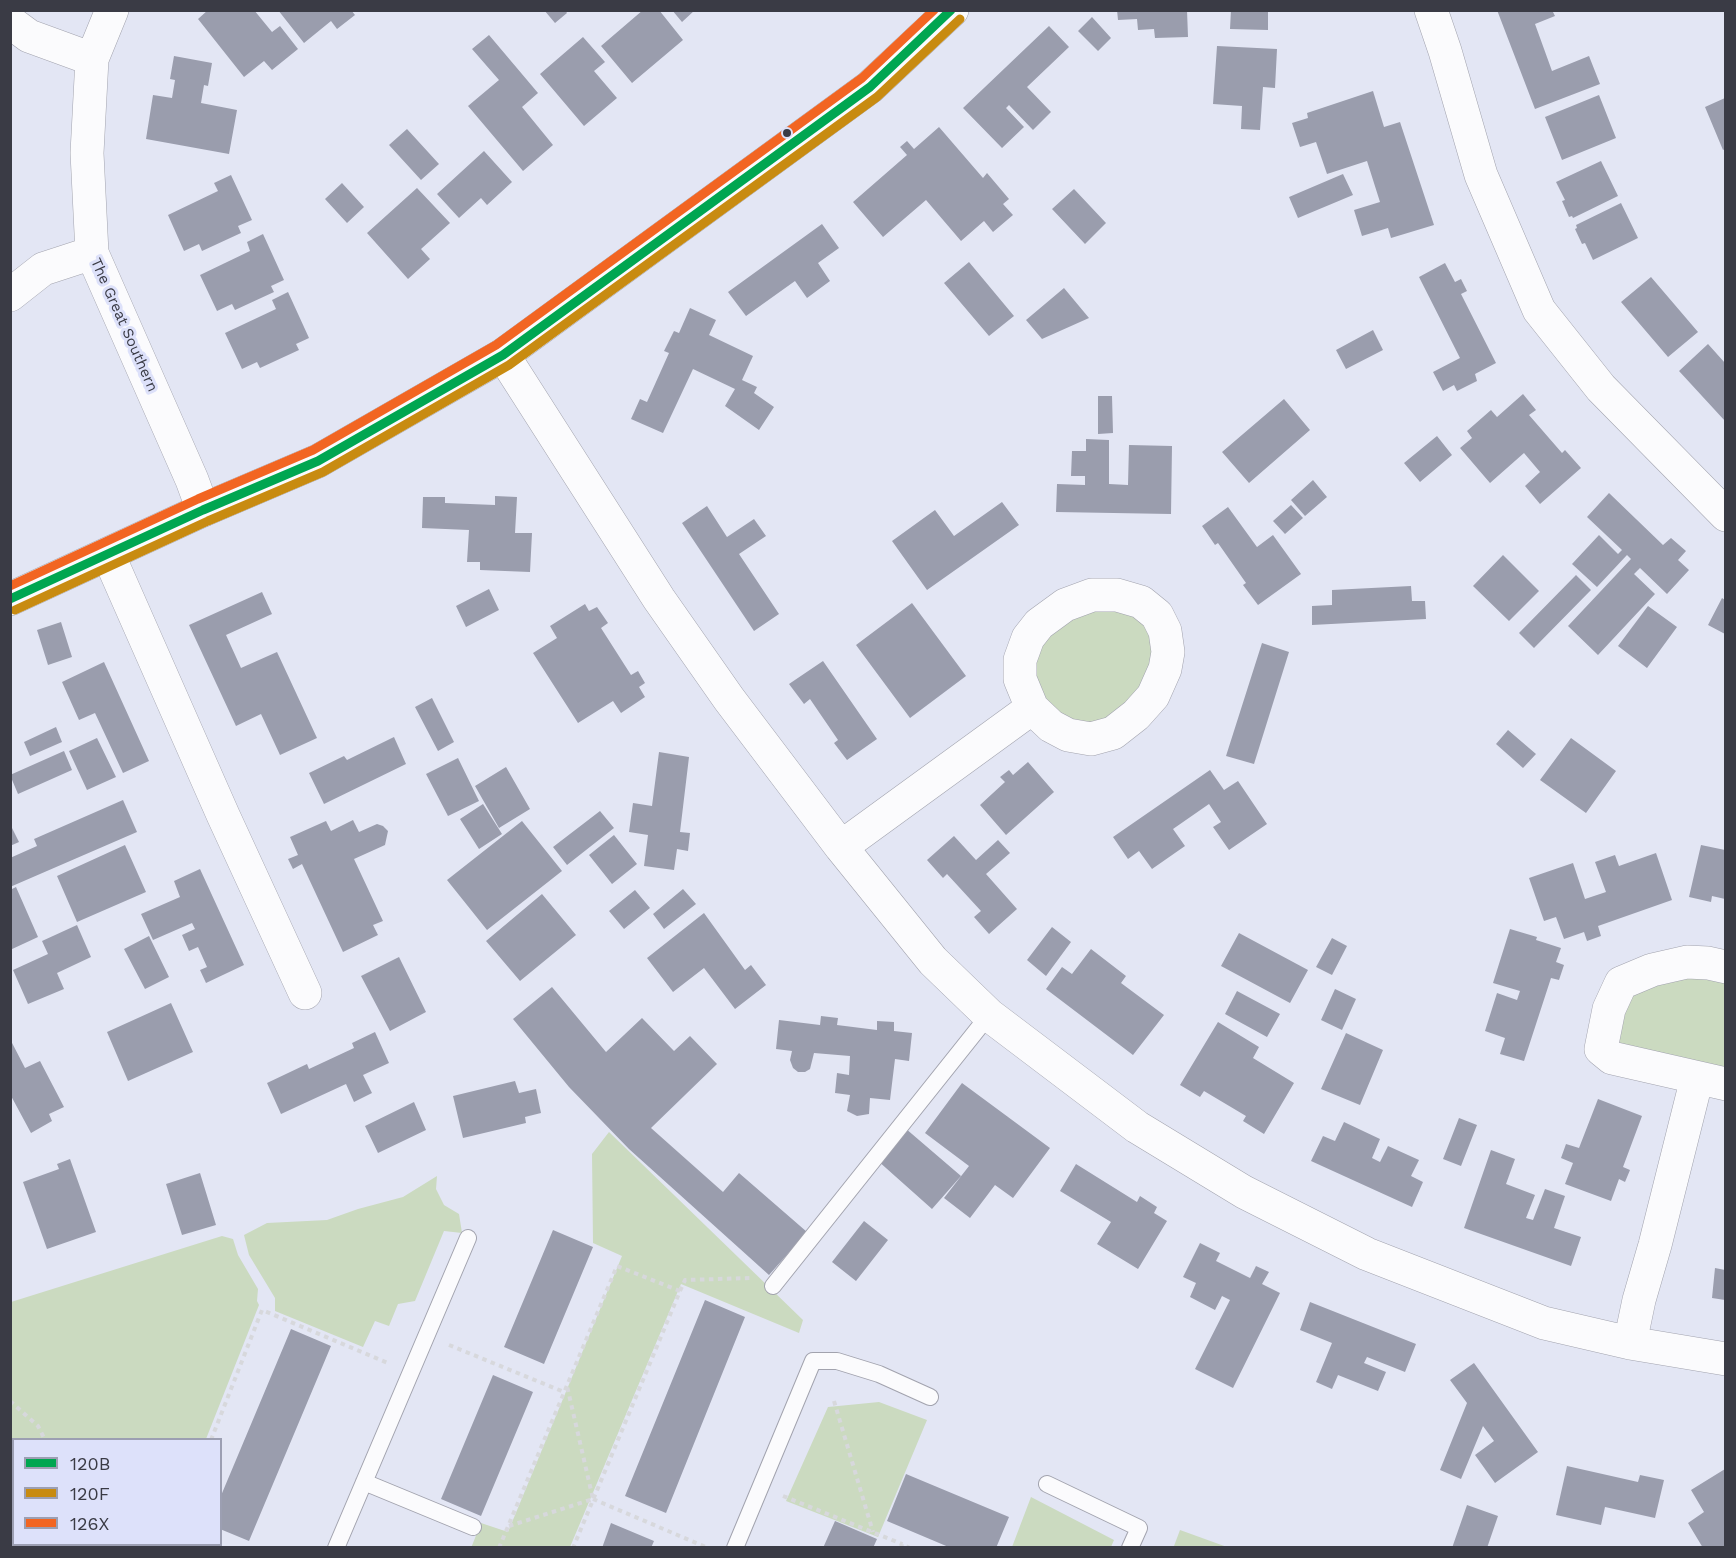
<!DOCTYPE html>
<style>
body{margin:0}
#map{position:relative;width:1736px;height:1558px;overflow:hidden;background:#e3e6f4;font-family:"Work Sans",sans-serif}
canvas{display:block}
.frame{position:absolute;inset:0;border:12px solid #3a3b45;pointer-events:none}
.legend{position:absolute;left:12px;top:1438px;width:210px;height:108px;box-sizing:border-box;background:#dde1fa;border:2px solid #9c9fb2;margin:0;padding:8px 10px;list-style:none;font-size:18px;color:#3a3b45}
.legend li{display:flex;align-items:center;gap:12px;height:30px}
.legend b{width:30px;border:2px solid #9c9fb2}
</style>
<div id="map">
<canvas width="1736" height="1558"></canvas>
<div class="frame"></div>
<ul class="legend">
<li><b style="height:8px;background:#00a651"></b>120B</li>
<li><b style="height:8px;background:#c88b11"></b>120F</li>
<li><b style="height:8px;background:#f26522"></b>126X</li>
</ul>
</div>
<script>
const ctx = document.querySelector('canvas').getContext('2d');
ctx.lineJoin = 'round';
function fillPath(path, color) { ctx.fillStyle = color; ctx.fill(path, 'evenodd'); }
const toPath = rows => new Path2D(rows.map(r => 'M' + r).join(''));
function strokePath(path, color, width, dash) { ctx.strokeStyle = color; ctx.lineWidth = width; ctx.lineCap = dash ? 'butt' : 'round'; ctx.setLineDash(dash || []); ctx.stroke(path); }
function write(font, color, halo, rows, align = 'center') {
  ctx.font = font + ' "Work Sans",sans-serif'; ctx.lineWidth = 6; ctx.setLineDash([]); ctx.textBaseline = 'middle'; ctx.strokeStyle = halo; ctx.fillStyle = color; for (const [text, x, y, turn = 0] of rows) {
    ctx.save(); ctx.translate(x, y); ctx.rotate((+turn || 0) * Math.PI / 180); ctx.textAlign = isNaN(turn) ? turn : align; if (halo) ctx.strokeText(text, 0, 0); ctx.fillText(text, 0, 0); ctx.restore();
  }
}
const green = toPath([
 [1125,606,1154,629,1156,664,1123,713,1091,726,1059,716,1033,683,1038,638,1066,614],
 [1725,975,1725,1075,1617,1043,1617,1016,1642,982],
 [609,1132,803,1320,799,1333,681,1284,570,1547,471,1548,481,1523,508,1532,622,1256,593,1243,592,1154],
 [437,1176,436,1189,444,1205,459,1214,462,1233,444,1231,415,1301,398,1304,389,1326,375,1321,363,1347,275,1311,275,1298,249,1255,244,1235,267,1223,327,1220,358,1209,403,1197],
 [222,1236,233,1239,238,1255,258,1289,257,1301,259,1305,206,1439,14,1440,14,1544,165,1545,163,1547,11,1547,11,1302],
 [879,1402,927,1420,878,1537,786,1501,828,1407],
 [1031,1497,1114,1540,1111,1547,1012,1547],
 [1180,1530,1227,1547,1177,1547,1174,1546]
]);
const building = toPath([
 [208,10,254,10,272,32,280,26,298,49,272,70,264,61,244,77,198,19],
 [278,10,351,10,355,15,337,29,331,21,304,43],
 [544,10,565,10,567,13,555,23],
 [643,10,659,10,683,40,632,83,601,46],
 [672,10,695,10,682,22],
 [1117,10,1187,10,1188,37,1155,38,1154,29,1138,30,1137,19,1118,20],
 [1231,10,1268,10,1268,30,1230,29],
 [1497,10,1552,10,1555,16,1535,24,1552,71,1589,56,1600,84,1535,109],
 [1092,17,1111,38,1098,51,1078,31],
 [1049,26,1069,47,1027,87,1051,112,1033,130,1009,105,1006,108,1024,127,1002,148,963,108],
 [489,35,538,93,522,107,553,145,523,171,468,106,499,80,472,49],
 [583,37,605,62,594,71,617,98,584,126,540,74],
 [1217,46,1277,49,1275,88,1263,87,1260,130,1241,129,1242,106,1213,104],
 [174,56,212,63,208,86,204,85,201,103,237,110,229,154,146,139,153,95,172,98,175,80,170,79],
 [1373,91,1384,127,1400,122,1434,225,1391,238,1388,228,1362,236,1354,210,1380,202,1367,161,1327,174,1316,142,1300,147,1292,123,1308,118,1307,113],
 [1599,95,1616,138,1562,160,1545,117],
 [1725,98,1725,149,1723,150,1705,107],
 [939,127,983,178,987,173,1009,199,1003,204,1013,215,993,232,984,221,961,241,926,200,883,237,853,202,907,155,900,147,907,141,914,149],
 [407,129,439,164,421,180,389,145],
 [484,151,512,182,487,205,481,198,459,218,437,194],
 [1601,161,1618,196,1573,218,1572,216,1569,217,1562,201,1565,200,1556,182],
 [1343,174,1353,195,1298,218,1289,197],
 [231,175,252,220,238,226,241,233,202,251,199,244,184,251,168,215,218,191,214,183],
 [342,183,364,207,347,223,325,199],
 [417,188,450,223,421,249,430,259,408,279,367,233],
 [1074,189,1106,223,1085,244,1052,209],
 [1621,203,1638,238,1593,260,1585,243,1582,244,1575,229,1577,228,1576,225],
 [822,224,839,248,818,263,830,281,807,298,795,281,746,316,728,292],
 [263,234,284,280,271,286,274,292,235,310,232,304,217,311,200,275,250,251,247,242],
 [969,262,1014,316,989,336,944,283],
 [1445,263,1455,282,1461,279,1467,291,1461,294,1496,363,1475,374,1477,381,1457,391,1454,385,1443,391,1433,372,1460,358,1419,277],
 [1651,277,1698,332,1668,357,1621,302],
 [1064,288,1089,318,1042,339,1026,320],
 [288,292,309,338,296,344,299,350,260,368,257,362,242,369,225,333,276,309,272,300],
 [690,308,716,320,709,335,753,356,742,380,757,387,754,393,774,407,759,430,725,406,735,389,693,369,663,433,631,419,640,399,647,402,669,353,664,351,674,331,679,333],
 [1373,330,1383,350,1346,369,1336,350],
 [1708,344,1725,363,1725,421,1679,371],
 [1523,394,1536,410,1529,415,1562,453,1565,450,1581,468,1540,504,1525,486,1540,472,1524,453,1490,483,1460,448,1472,438,1467,431,1491,410,1497,417],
 [1098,396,1112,396,1113,433,1098,434],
 [1284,399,1310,430,1249,483,1222,452],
 [1437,436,1452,455,1420,482,1404,463],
 [1086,439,1109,440,1109,484,1128,485,1129,445,1172,446,1171,514,1056,512,1057,484,1085,485,1085,476,1071,476,1072,451,1086,451],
 [1313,480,1327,497,1305,516,1291,500],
 [1609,493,1663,545,1671,538,1686,551,1678,560,1689,570,1667,594,1640,568,1634,574,1655,594,1598,655,1568,626,1631,559,1627,555,1597,587,1572,564,1599,535,1618,554,1622,550,1587,517],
 [495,496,517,497,515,533,532,533,530,572,480,570,480,562,467,562,469,530,422,528,423,497,445,497,445,503,495,505],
 [1002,502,1019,525,927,590,892,541,935,510,954,536],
 [1291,505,1303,518,1285,534,1273,521],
 [707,506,727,537,754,519,766,536,739,554,779,614,754,631,682,523],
 [1228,507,1257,547,1273,535,1301,574,1258,605,1243,585,1246,583,1218,543,1215,545,1202,526],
 [1503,555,1539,591,1509,621,1473,586],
 [1576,575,1591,590,1534,648,1519,633],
 [1411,586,1412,601,1425,601,1426,619,1312,625,1312,606,1332,605,1332,590],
 [489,589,499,610,466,627,456,606],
 [262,592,272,614,226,635,241,668,277,652,317,738,280,755,261,714,236,726,189,625],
 [1722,598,1725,600,1725,634,1708,625],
 [912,603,966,676,910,718,856,645],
 [585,604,589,611,597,607,608,623,601,628,631,675,638,671,645,683,639,687,645,697,621,713,613,701,578,723,533,653,557,638,550,626],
 [1648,606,1677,627,1647,668,1618,646],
 [61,622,72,657,48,665,37,630],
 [1262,643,1289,652,1254,764,1226,756],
 [823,661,877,739,847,760,834,743,838,740,810,699,804,704,789,684],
 [104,662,149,761,123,773,95,713,79,720,62,682],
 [432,698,454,742,438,751,415,707],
 [56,727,62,742,30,756,24,742],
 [1508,730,1536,754,1523,768,1496,744],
 [394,737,406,764,324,804,309,773,344,756,347,760],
 [97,738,116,777,87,790,69,751],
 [1571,738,1616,771,1586,813,1540,780],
 [64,751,72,770,18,794,10,775],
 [659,752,689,757,680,832,690,833,688,851,677,849,674,870,644,866,648,835,629,832,633,803,652,806],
 [458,758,479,801,448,816,426,774],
 [1028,762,1054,792,1006,835,980,805,1005,782,1000,777,1009,770,1013,775],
 [506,767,530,809,499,828,475,786],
 [1210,770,1224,790,1238,781,1267,824,1229,850,1213,827,1221,822,1209,804,1173,829,1185,846,1152,869,1139,851,1128,859,1113,837],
 [123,800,137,832,10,887,10,858,37,846,34,839],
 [483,804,502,834,479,849,460,819],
 [600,811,614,828,567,865,553,847],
 [353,820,359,832,377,824,383,826,388,831,385,845,354,859,383,921,373,925,378,935,343,952,302,864,293,869,288,859,298,855,290,837,326,821,331,831],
 [522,821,562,871,487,930,447,880],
 [10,824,19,842,10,846],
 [614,835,637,864,612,884,589,855],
 [954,836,976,860,998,840,1010,853,986,874,1017,909,989,934,974,917,981,911,947,874,943,878,927,860],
 [125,845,146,892,77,922,57,876],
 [1701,845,1725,850,1725,899,1712,896,1711,902,1689,897],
 [1656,853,1672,900,1598,926,1601,936,1587,941,1584,932,1564,939,1556,917,1544,921,1529,878,1573,863,1585,899,1606,892,1595,862,1615,855,1619,866],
 [200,869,244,965,206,983,200,970,207,967,198,947,189,951,182,935,195,929,192,923,153,940,141,914,180,897,174,881],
 [16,887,38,937,10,950,10,890],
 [683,889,696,904,664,929,653,914],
 [635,890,650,908,624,929,609,911],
 [542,894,576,935,520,981,486,941],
 [704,913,745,970,751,965,766,985,735,1009,704,968,673,992,647,958],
 [77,925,91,957,57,973,64,989,28,1004,13,970,48,954,42,941],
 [1052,927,1071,942,1046,976,1027,960],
 [1510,929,1537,937,1536,940,1561,948,1556,962,1564,965,1559,980,1551,978,1524,1061,1500,1054,1505,1038,1485,1031,1497,993,1517,1000,1520,991,1493,983],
 [1239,933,1308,970,1290,1003,1221,966],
 [149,936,169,977,145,989,124,949],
 [1332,938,1347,946,1332,975,1316,967],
 [1091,949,1126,976,1121,983,1164,1015,1133,1055,1046,989,1062,967,1072,974],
 [399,957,426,1012,390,1031,361,976],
 [552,987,606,1052,642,1018,674,1051,690,1036,717,1064,651,1128,723,1192,739,1173,807,1232,769,1275,629,1149,569,1087,513,1019],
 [1335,989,1356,999,1342,1030,1321,1020],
 [1237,991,1280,1014,1267,1037,1225,1014],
 [171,1003,193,1052,128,1081,107,1032],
 [821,1016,838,1018,837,1025,877,1030,877,1021,894,1022,894,1031,912,1033,909,1061,895,1059,890,1100,870,1098,869,1114,857,1116,847,1111,850,1095,835,1093,837,1073,849,1075,850,1056,814,1053,810,1069,805,1072,798,1072,793,1068,790,1060,792,1051,776,1049,779,1020,820,1025],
 [1218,1022,1259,1047,1253,1058,1294,1083,1264,1134,1243,1121,1246,1116,1204,1091,1200,1097,1180,1085],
 [375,1032,389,1063,363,1075,372,1093,354,1102,346,1084,281,1114,267,1083,307,1064,309,1069,354,1048,352,1043],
 [1346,1033,1383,1050,1360,1105,1321,1089],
 [10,1039,25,1068,40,1061,64,1107,49,1114,52,1121,31,1133,10,1094],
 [515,1081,519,1093,536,1089,541,1113,525,1117,526,1123,463,1138,453,1096],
 [962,1083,1050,1148,1013,1198,995,1185,970,1218,944,1198,969,1166,925,1133],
 [1598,1099,1642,1116,1623,1167,1630,1170,1625,1182,1619,1179,1611,1201,1565,1184,1573,1163,1561,1158,1566,1144,1579,1148],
 [414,1102,426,1130,378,1153,365,1126],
 [1459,1118,1477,1125,1461,1166,1443,1159],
 [1344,1122,1380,1139,1372,1158,1380,1162,1388,1146,1419,1160,1411,1176,1423,1182,1412,1207,1311,1161,1323,1136,1335,1141],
 [905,1128,961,1176,932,1209,877,1160],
 [1491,1150,1515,1159,1506,1184,1535,1195,1526,1218,1533,1220,1545,1189,1565,1196,1554,1228,1581,1237,1571,1266,1464,1228],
 [70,1159,96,1232,47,1249,23,1182,59,1169,57,1164],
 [1076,1164,1137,1202,1140,1196,1157,1207,1154,1213,1167,1221,1138,1269,1097,1244,1111,1222,1060,1191],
 [200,1173,216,1225,182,1235,166,1184],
 [864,1221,888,1240,856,1281,832,1262],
 [553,1230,593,1247,544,1364,504,1347],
 [1200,1243,1220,1253,1216,1261,1250,1278,1256,1266,1269,1272,1262,1284,1280,1293,1233,1388,1195,1369,1230,1300,1222,1296,1215,1310,1190,1297,1196,1283,1183,1277],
 [1715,1268,1725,1270,1725,1300,1712,1298],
 [705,1300,745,1317,666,1513,625,1496],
 [1310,1302,1416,1344,1405,1372,1367,1357,1364,1363,1386,1372,1378,1391,1338,1375,1332,1389,1316,1382,1332,1343,1300,1330],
 [291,1329,331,1346,249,1541,220,1529,220,1498],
 [1474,1363,1538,1452,1495,1483,1475,1455,1494,1441,1483,1426,1461,1479,1440,1470,1467,1403,1450,1380],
 [493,1375,533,1392,481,1516,441,1499],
 [1567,1466,1638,1482,1640,1475,1664,1480,1655,1518,1605,1507,1601,1525,1556,1515],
 [1725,1469,1725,1546,1722,1548,1703,1548,1688,1523,1704,1512,1691,1490],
 [906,1474,1009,1517,996,1548,951,1548,887,1521],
 [1467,1505,1498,1516,1487,1548,1452,1548],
 [835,1521,877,1539,873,1548,823,1548],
 [611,1523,654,1541,651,1548,602,1548]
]);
const path = toPath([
 [680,1291,685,1280,750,1278],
 [449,1345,564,1392],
 [10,1401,38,1426,45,1440],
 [834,1401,873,1532],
 [211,1440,262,1310,388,1363],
 [783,1496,902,1544],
 [593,1499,708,1548],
 [509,1526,593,1499,567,1386],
 [128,1544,133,1548],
 [168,1548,169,1544],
 [499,1548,617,1266,680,1291,573,1548],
 [901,1548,902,1544,910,1548]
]);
const lane = toPath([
 [773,1286,989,1015],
 [364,1482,473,1527],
 [1047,1484,1139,1528,1130,1548],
 [336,1548,468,1238],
 [735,1548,813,1361,837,1361,879,1374,930,1397]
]);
const street = toPath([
 [112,10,92,59,87,153,92,253,192,480,203,510],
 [1431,10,1445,51,1481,175,1539,310,1601,388,1726,515],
 [10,22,29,36,92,59],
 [10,295,43,269,92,253],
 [503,355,659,599,729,699,841,847,933,961,989,1015,1137,1127,1244,1192,1367,1254,1544,1323,1630,1343,1726,1359],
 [108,554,223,815,305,993],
 [841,847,1032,708,1020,679,1020,660,1028,638,1039,624,1065,605,1092,595,1117,595,1141,602,1157,615,1165,631,1168,652,1165,669,1153,696,1136,715,1113,733,1091,739,1068,735,1051,726,1032,708],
 [1726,967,1708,963,1687,962,1652,970,1621,983,1609,1009,1601,1049,1612,1058,1726,1084],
 [1630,1343,1639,1300,1655,1245,1697,1078]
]);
const secondary = toPath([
 [10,599,203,510,318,461,503,355,870,87,952,10]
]);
const bus1 = toPath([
 [10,599,203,510,318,461,503,355,870,87,951,10]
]);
const bus2 = toPath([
 [15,610,208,521,323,472,509,365,877,97,960,19]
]);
const bus3 = toPath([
 [10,586,198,499,313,450,496,345,862,78,934,10]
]);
const markers = [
 [787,133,5,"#3a3b45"]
];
const streetNames = [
 ["The Great Southern",124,325,66]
];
fillPath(green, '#cbdac0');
fillPath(building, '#9a9dad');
strokePath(lane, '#a2a3ae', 18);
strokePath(street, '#a2a3ae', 34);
strokePath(secondary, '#a2a3ae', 34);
strokePath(path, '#d7d8dc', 4, [4.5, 4.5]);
strokePath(lane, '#fbfbfd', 16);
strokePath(street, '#fbfbfd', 33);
strokePath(secondary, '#fbfbfd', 33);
strokePath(bus1, '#00a651', 9);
strokePath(bus2, '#c88b11', 9);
strokePath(bus3, '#f26522', 9);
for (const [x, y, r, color] of markers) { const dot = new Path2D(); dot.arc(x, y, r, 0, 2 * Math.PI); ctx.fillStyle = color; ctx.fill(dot); strokePath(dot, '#dde1fa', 2); }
write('15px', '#3a3b45', '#dde1fa', streetNames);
</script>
